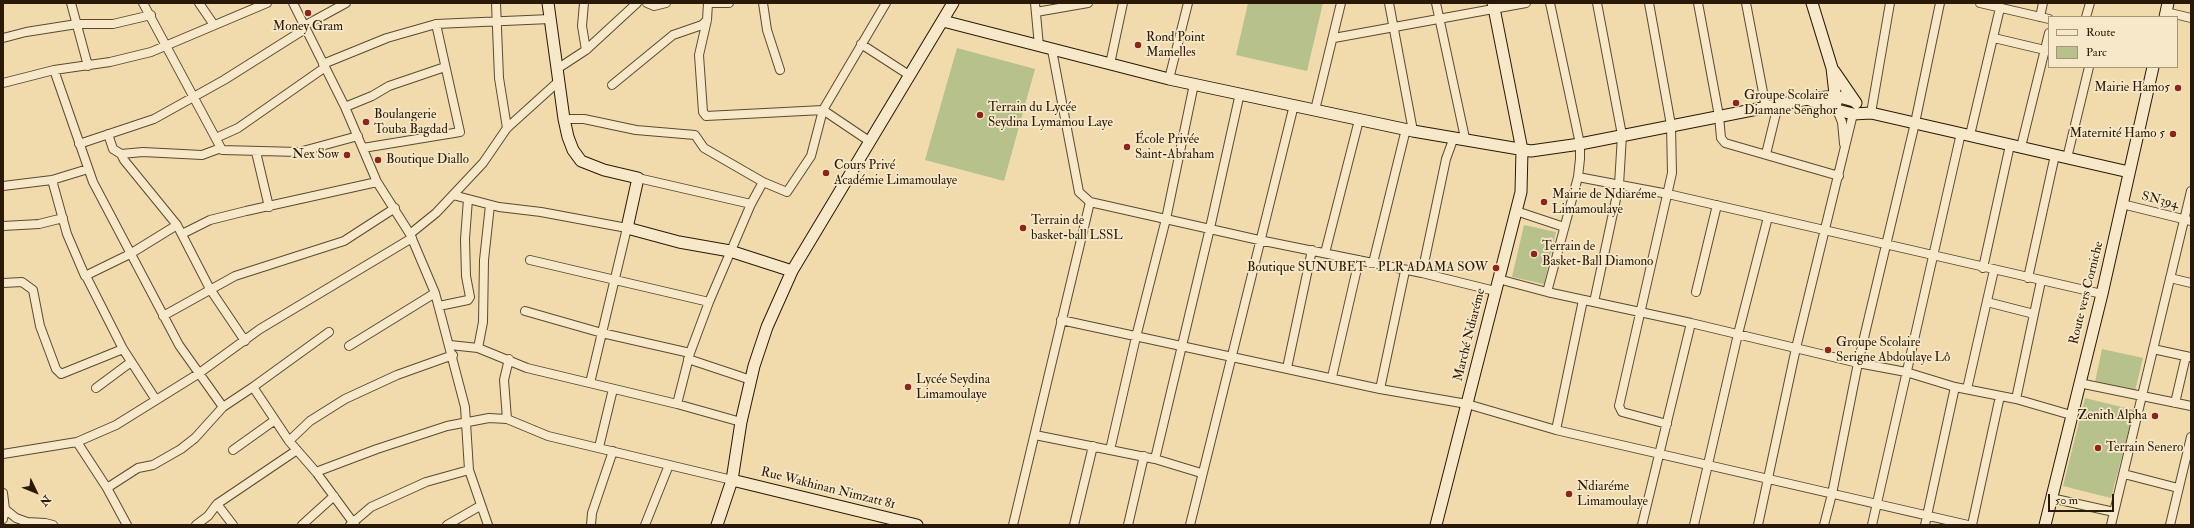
<!DOCTYPE html>
<meta charset="utf-8">
<style>
body{margin:0}
#map{position:relative;width:2194px;height:528px;overflow:hidden;background:#f1dbac;font-family:"IM FELL Double Pica",serif}
canvas{display:block}
.frame{position:absolute;inset:0;border:4px solid #291906;pointer-events:none}
.legend{position:absolute;left:2048px;top:16px;width:130px;height:52px;box-sizing:border-box;background:#f6e8c9;border:1px solid #a4957b;margin:0;padding:5px 7px;list-style:none;font-size:12px;color:#291906}
.legend li{display:flex;align-items:center;gap:8px;height:20px}
.legend b{width:20px;border:1px solid #a4957b}
.north{position:absolute;left:16px;top:472px;width:40px;height:40px;-webkit-text-stroke:3px #f6e8c9;paint-order:stroke;rotate:133deg;font-size:11px;font-weight:700;line-height:16px;text-align:center;color:#291906}
.north::after{content:'';display:block;margin:auto;width:14px;height:18px;background:#291906;clip-path:polygon(50% 0,100% 100%,50% 72%,0 100%)}
.scale{position:absolute;left:2048px;top:494px;width:66px;height:18px;box-sizing:border-box;border:2px solid #291906;border-top:0;padding-left:5px;font-size:12px;line-height:14px;white-space:nowrap;color:#291906;-webkit-text-stroke:3px #f6e8c9;paint-order:stroke}
</style>
<div id="map">
<canvas width="2194" height="528"></canvas>
<div class="frame"></div>
<ul class="legend">
<li><b style="height:5px;background:#f6e8c9"></b>Route</li>
<li><b style="height:11px;background:#b6c18c"></b>Parc</li>
</ul>
<div class="north">N</div>
<div class="scale">50 m</div>
</div>
<script>
const ctx = document.querySelector('canvas').getContext('2d');
ctx.lineJoin = 'round';
function fillPath(path, color) { ctx.fillStyle = color; ctx.fill(path, 'evenodd'); }
const toPath = rows => new Path2D(rows.map(r => 'M' + r).join(''));
function strokePath(path, color, width, dash) { ctx.strokeStyle = color; ctx.lineWidth = width; ctx.lineCap = dash ? 'butt' : 'round'; ctx.setLineDash(dash || []); ctx.stroke(path); }
function write(font, color, halo, rows, align = 'center') {
  ctx.font = font + ' "IM FELL Double Pica",serif'; ctx.lineWidth = 3.5; ctx.setLineDash([]); ctx.textBaseline = 'middle'; ctx.strokeStyle = halo; ctx.fillStyle = color; for (const [text, x, y, turn = 0] of rows) {
    ctx.save(); ctx.translate(x, y); ctx.rotate((+turn || 0) * Math.PI / 180); ctx.textAlign = isNaN(turn) ? turn : align; if (halo) ctx.strokeText(text, 0, 0); ctx.fillText(text, 0, 0); ctx.restore();
  }
}
const green = toPath([
 [1248,3,1323,3,1307,71,1236,55],
 [957,48,1035,69,1004,181,925,160],
 [1524,225,1556,232,1544,284,1512,277],
 [2102,349,2143,358,2135,391,2095,382],
 [2085,398,2134,410,2111,498,2063,486]
]);
const street = toPath([
 [71,3,88,66],
 [143,3,222,150,299,152,358,136],
 [199,3,214,25],
 [293,3,345,107,377,182,410,234,435,293,465,407,469,470,488,525],
 [496,3,499,78,507,128],
 [584,3,582,26,586,50],
 [647,3,654,6,666,3],
 [708,3,707,20,699,55,703,112,706,116,823,110,869,141],
 [712,3,729,3],
 [763,3,767,30,780,70],
 [1035,3,1039,46],
 [1389,3,1413,131],
 [1436,3,1465,138],
 [1649,3,1671,125,1672,173,1619,406,1622,412,1667,424],
 [1698,3,1719,116,1721,138,1725,143,1839,176],
 [1746,3,1766,108],
 [1980,3,2049,19],
 [1036,12,1088,3],
 [2166,12,2191,18],
 [2040,17,2043,3],
 [2086,17,2090,3],
 [304,26,346,3],
 [3,38,26,32,77,24,113,24,151,15],
 [1334,38,1526,3],
 [1994,38,2049,51],
 [861,44,909,75],
 [1052,50,1079,192,1090,202,1259,240,1422,273,1495,291],
 [323,64,387,38,436,24,550,19],
 [1110,64,1123,3],
 [557,69,586,50,637,3],
 [54,70,93,182,179,345,223,407],
 [1169,79,1188,3],
 [3,83,54,70,110,62,151,52,267,3],
 [612,85,673,35,702,25,707,20],
 [345,107,372,96,389,86,445,67],
 [1315,110,1341,3],
 [1837,110,1842,122,1844,144],
 [1871,113,1890,3],
 [564,119,584,119,636,130,695,135,704,148,763,182,787,192,811,156,823,110,886,3],
 [108,134,113,149,121,154,143,152,202,155,221,148],
 [1970,135,2000,8],
 [216,138,238,128,324,68],
 [79,144,154,119,224,80,305,29],
 [2021,147,2049,33],
 [363,148,460,132,436,24],
 [256,152,269,207],
 [121,154,124,160,177,225,210,289,245,341],
 [1766,154,1778,105],
 [2067,158,2089,67],
 [1578,177,1668,194,2102,294],
 [638,178,751,204],
 [52,180,67,234,85,276,130,254,177,225],
 [3,186,52,180,88,169],
 [453,195,499,207,541,212,627,228,590,383],
 [2122,204,2191,221],
 [1516,211,1564,227],
 [3,226,39,224,63,218],
 [182,234,210,220,246,211,377,182],
 [410,234,436,213,483,163,507,128,559,81],
 [1325,253,1359,120],
 [530,260,709,302],
 [1373,263,1406,129],
 [1983,268,2010,145],
 [1422,273,1446,159,1454,137],
 [86,276,123,349,156,400],
 [2028,278,2055,155],
 [2170,278,2191,283],
 [1498,279,1547,292,1691,323,1858,363,1906,372,1955,387,2016,399,2071,415],
 [3,283,22,282,33,290,40,326,56,369,61,374,123,349],
 [1547,292,1578,177,1580,159,1580,144,1550,3],
 [1696,292,1717,205],
 [1594,302,1619,185,1622,135,1597,3],
 [1987,302,2034,314],
 [439,306,468,300,470,297,466,276,465,239,468,199],
 [525,311,602,333,690,353],
 [163,316,235,276,344,241,395,208],
 [1061,320,1380,389,1467,404,1556,430,1968,525],
 [450,345,478,348,483,322,484,260,490,205],
 [349,346,435,293],
 [478,348,527,368,677,404,741,422],
 [2153,349,2190,357],
 [688,359,751,380],
 [1287,368,1312,250],
 [1332,377,1359,260],
 [2079,383,2191,406],
 [96,388,131,362],
 [1380,389,1405,271],
 [1967,389,1994,270],
 [2016,399,2041,281],
 [2175,403,2186,356],
 [677,404,690,353,709,302,751,204,763,182],
 [507,419,504,380,509,359],
 [275,420,253,387,329,332],
 [1556,430,1583,300],
 [1035,435,1155,459,1201,473],
 [289,441,310,421,345,399,397,375,453,355],
 [77,442,107,488,127,525],
 [599,447,613,389],
 [233,450,275,420,289,441,316,472,355,525],
 [1110,450,1136,337,1166,219,1194,84],
 [3,454,77,442,116,425,198,374,260,329,412,238],
 [1155,459,1210,228,1240,93],
 [316,472,377,449,447,426,489,418,507,419,548,436,732,480],
 [2124,474,2178,488],
 [107,488,138,468,153,465,181,449,195,438,223,407,253,387],
 [3,493,5,509,3,519],
 [2051,498,2114,512],
 [5,509,16,518,27,522,45,523,53,525],
 [196,525,208,516,217,504],
 [233,525,217,504,297,450],
 [302,525,334,496],
 [350,525,371,507,426,482,469,470],
 [447,525,480,506],
 [591,525,592,513,613,451],
 [645,525,669,465],
 [1013,525,1090,202],
 [1074,525,1093,446],
 [1128,525,1144,456],
 [1190,525,1294,105],
 [1642,525,1691,323],
 [1694,525,1738,334,1768,217],
 [1758,525,1796,348,1853,114],
 [1824,525,1832,494,1858,363,1915,123,1940,3],
 [1872,525,1961,133],
 [1925,525,1955,387],
 [1972,525,2000,396],
 [2111,525,2191,191],
 [2170,525,2191,437]
]);
const secondary = toPath([
 [548,3,564,119,568,137,573,150,581,161,604,170,638,178,627,228,679,242,730,251,792,271],
 [1812,3,1832,68,1836,103],
 [2165,17,2168,3],
 [943,21,1169,79,1413,131,1531,151,1580,144,1808,99,1836,96,1854,101],
 [1834,71,1856,103],
 [1810,100,1837,110,1853,114,1871,113,2129,172],
 [732,480,917,525],
 [717,525,732,480,741,422,754,366,767,327,792,271,953,3],
 [1436,525,1521,192,1522,150,1493,3],
 [2045,525,2102,294,2153,67]
]);
const markers = [
 [308,13,4,"#8f2418"],
 [1138,45,4,"#8f2418"],
 [2178,88,4,"#8f2418"],
 [1736,103,4,"#8f2418"],
 [980,115,4,"#8f2418"],
 [366,122,4,"#8f2418"],
 [2173,134,4,"#8f2418"],
 [1127,147,4,"#8f2418"],
 [347,155,4,"#8f2418"],
 [378,160,4,"#8f2418"],
 [826,173,4,"#8f2418"],
 [1544,202,4,"#8f2418"],
 [1023,228,4,"#8f2418"],
 [1534,254,4,"#8f2418"],
 [1496,268,4,"#8f2418"],
 [1828,350,4,"#8f2418"],
 [908,387,4,"#8f2418"],
 [2155,416,4,"#8f2418"],
 [2098,448,4,"#8f2418"],
 [1569,494,4,"#8f2418"]
];
const poiNames = [
 ["Money Gram",308,27,"center"],
 ["Rond Point",1146,38],
 ["Mamelles",1146,53],
 ["Mairie Hamo5",2170,88,"right"],
 ["Groupe Scolaire",1744,96],
 ["Diamane Senghor",1744,111],
 ["Terrain du Lycée",988,108],
 ["Seydina Lymamou Laye",988,123],
 ["Boulangerie",374,115],
 ["Touba Bagdad",374,130],
 ["Maternité Hamo 5",2165,134,"right"],
 ["École Privée",1135,140],
 ["Saint-Abraham",1135,155],
 ["Nex Sow",339,155,"right"],
 ["Boutique Diallo",386,160],
 ["Cours Privé",834,166],
 ["Académie Limamoulaye",834,181],
 ["Mairie de Ndiaréme",1552,195],
 ["Limamoulaye",1552,210],
 ["Terrain de",1031,221],
 ["basket-ball LSSL",1031,236],
 ["Terrain de",1542,247],
 ["Basket-Ball Diamono",1542,262],
 ["Boutique SUNUBET – PLR ADAMA SOW",1488,268,"right"],
 ["Groupe Scolaire",1836,343],
 ["Serigne Abdoulaye Lô",1836,358],
 ["Lycée Seydina",916,380],
 ["Limamoulaye",916,395],
 ["Zenith Alpha",2147,416,"right"],
 ["Terrain Senero",2106,448],
 ["Ndiaréme",1577,487],
 ["Limamoulaye",1577,502]
];
const streetNames = [
 ["SN394",2160,201,14],
 ["Route vers Corniche",2087,293,-76],
 ["Marché Ndiaréme",1470,335,-76],
 ["Rue Wakhinan Nimzatt 81",828,489,14]
];
fillPath(green, '#b6c18c');
strokePath(street, '#5b4a30', 10);
strokePath(secondary, '#291906', 13);
strokePath(street, '#f6e8c9', 8);
strokePath(secondary, '#f6e8c9', 11);
for (const [x, y, r, color] of markers) { const dot = new Path2D(); dot.arc(x, y, r, 0, 2 * Math.PI); ctx.fillStyle = color; ctx.fill(dot); strokePath(dot, '#f6e8c9', 1.5); }
write('13px', '#291906', '#f6e8c9', poiNames, 'left');
write('13px', '#291906', '#f6e8c9', streetNames);
</script>
